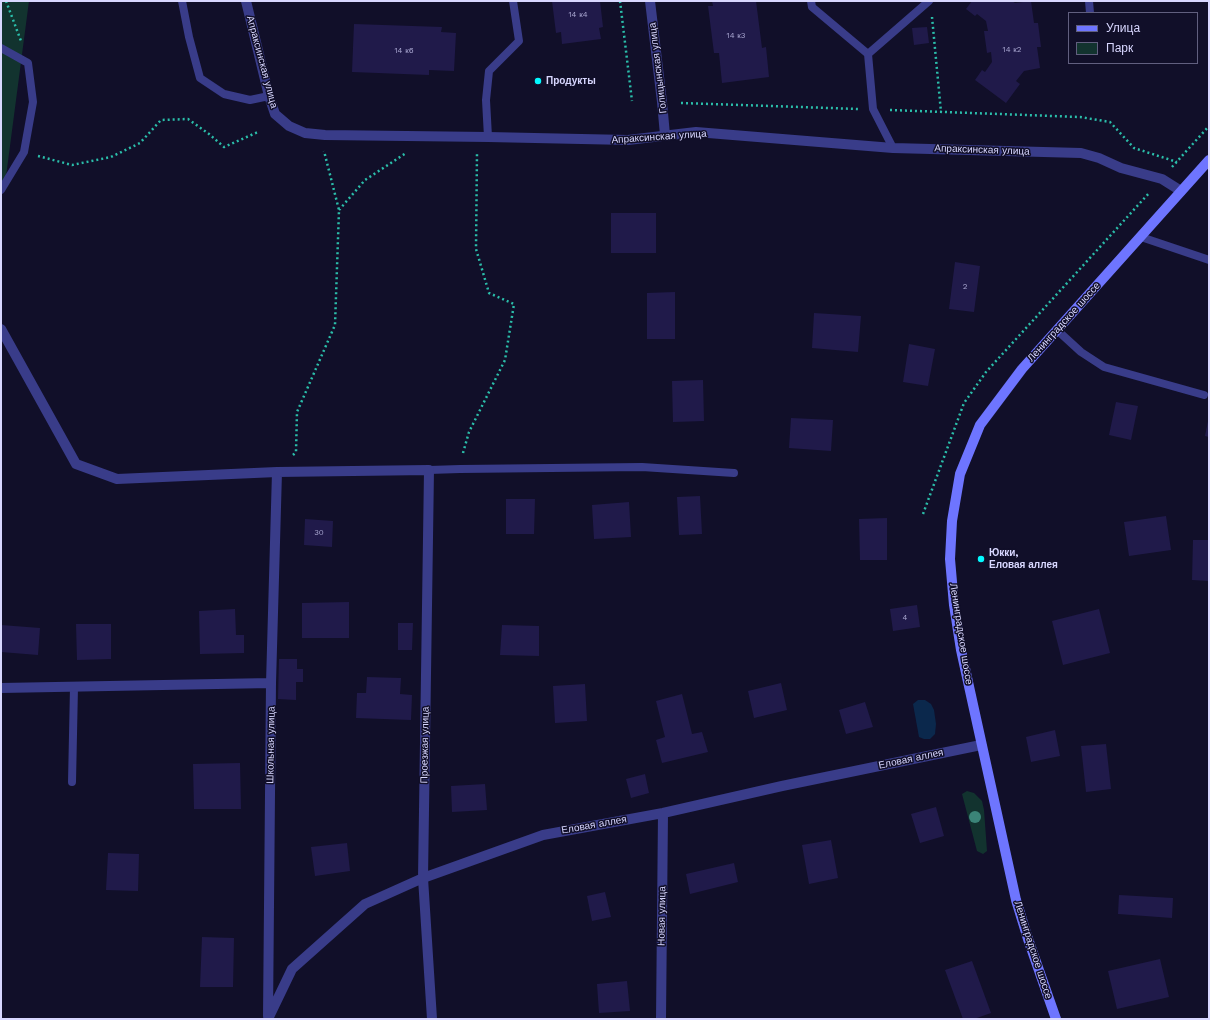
<!DOCTYPE html>
<meta charset="utf-8">
<style>
body{margin:0}
#map{position:relative;width:1210px;height:1020px;overflow:hidden;background:#110f29;font-family:"Work Sans",sans-serif}
canvas{display:block}
.frame{position:absolute;inset:0;border:2px solid #d8d7ff;pointer-events:none}
.legend{position:absolute;left:1068px;top:12px;width:130px;height:52px;box-sizing:border-box;background:#110f29;border:1px solid #615f7f;margin:0;padding:5px 7px;list-style:none;font-size:12px;color:#d8d7ff}
.legend li{display:flex;align-items:center;gap:8px;height:20px}
.legend b{width:20px;border:1px solid #615f7f}
</style>
<div id="map">
<canvas width="1210" height="1020"></canvas>
<div class="frame"></div>
<ul class="legend">
<li><b style="height:5px;background:#6e75ff"></b>Улица</li>
<li><b style="height:11px;background:#12332f"></b>Парк</li>
</ul>
</div>
<script>
const ctx = document.querySelector('canvas').getContext('2d');
ctx.lineJoin = 'round';
function fillPath(path, color) { ctx.fillStyle = color; ctx.fill(path, 'evenodd'); }
const toPath = rows => new Path2D(rows.map(r => 'M' + r).join(''));
function strokePath(path, color, width, dash) { ctx.strokeStyle = color; ctx.lineWidth = width; ctx.lineCap = dash ? 'butt' : 'round'; ctx.setLineDash(dash || []); ctx.stroke(path); }
function write(font, color, halo, rows, align = 'center') {
  ctx.font = font + ' "Work Sans",sans-serif'; ctx.lineWidth = 3; ctx.setLineDash([]); ctx.textBaseline = 'middle'; ctx.strokeStyle = halo; ctx.fillStyle = color; for (const [text, x, y, turn = 0] of rows) {
    ctx.save(); ctx.translate(x, y); ctx.rotate((+turn || 0) * Math.PI / 180); ctx.textAlign = isNaN(turn) ? turn : align; if (halo) ctx.strokeText(text, 0, 0); ctx.fillText(text, 0, 0); ctx.restore();
  }
}
const green = toPath([
 [1,1,29,1,5,184,1,183],
 [967,791,974,793,982,801,984,810,987,851,983,854,977,851,962,794]
]);
const water = toPath([
 [918,700,925,700,931,704,934,710,936,724,935,734,930,739,924,739,919,737,913,704]
]);
const building = toPath([
 [552,1,600,1,603,27,599,28,601,39,562,44,561,32,556,33],
 [712,1,756,1,762,48,766,47,769,77,722,83,719,53,714,53,708,6,713,6],
 [972,1,1012,1,1015,3,1031,1,1034,23,1038,23,1041,47,1037,47,1040,68,1024,71,1016,81,1020,84,1006,103,975,80,982,70,985,72,992,62,991,52,987,53,984,31,988,31,986,21,977,14,975,16,966,9],
 [354,24,442,27,441,32,456,33,454,71,429,70,429,75,352,72],
 [927,27,929,43,914,45,912,28],
 [611,213,656,213,656,253,611,253],
 [955,262,980,266,974,312,949,309],
 [675,292,675,339,647,339,647,293],
 [814,313,861,316,858,352,812,348],
 [909,344,935,349,928,386,903,382],
 [703,380,704,421,673,422,672,381],
 [1116,402,1138,406,1131,440,1109,435],
 [791,418,833,420,831,451,789,448],
 [1208,421,1209,421,1209,437,1205,436],
 [700,496,702,534,679,535,677,497],
 [506,499,535,499,534,534,506,534],
 [629,502,631,537,594,539,592,505],
 [1166,516,1171,550,1129,556,1124,522],
 [887,518,887,560,860,560,859,519],
 [305,519,333,521,332,547,304,545],
 [1193,540,1209,540,1209,581,1192,580],
 [349,602,349,638,302,638,302,603],
 [917,605,920,627,893,631,890,609],
 [235,609,236,635,244,635,244,653,200,654,199,611],
 [1099,609,1110,653,1063,665,1052,621],
 [398,623,413,623,412,650,398,650],
 [76,624,111,624,111,659,77,660],
 [1,625,40,628,38,655,1,652],
 [502,625,539,626,539,656,500,655],
 [279,659,297,659,297,669,303,669,303,682,296,682,296,700,278,699],
 [367,677,401,678,400,694,412,695,411,720,356,718,357,693,366,693],
 [781,683,787,710,754,718,748,691],
 [585,684,587,721,555,723,553,686],
 [682,694,692,734,702,732,708,752,662,763,656,740,665,737,656,701],
 [865,702,873,727,846,734,839,710],
 [1055,730,1060,756,1031,762,1026,737],
 [1106,744,1111,789,1086,792,1081,746],
 [240,763,241,809,194,809,193,764],
 [645,774,649,793,631,798,626,779],
 [485,784,487,810,452,812,451,786],
 [936,807,944,836,920,843,911,814],
 [831,840,838,878,809,884,802,845],
 [347,843,350,871,315,876,311,847],
 [108,853,139,854,138,891,106,890],
 [734,863,738,882,690,894,686,874],
 [605,892,611,917,592,921,587,896],
 [1119,895,1173,898,1172,918,1118,914],
 [202,937,234,938,233,987,200,987],
 [1160,959,1169,997,1117,1009,1108,971],
 [972,961,991,1013,974,1019,963,1019,945,970],
 [627,981,630,1011,599,1013,597,984]
]);
const path = toPath([
 [6,1,21,41],
 [620,1,632,101],
 [932,17,941,112],
 [681,103,859,109],
 [890,110,1080,117,1110,122,1134,148,1177,162],
 [38,156,72,165,111,157,140,143,161,120,188,119,209,134,224,147,258,132],
 [1172,167,1209,126],
 [339,210,365,180,406,153],
 [463,453,469,432,505,360,514,304,489,293,476,249,477,153],
 [293,455,296,452,297,412,335,325,339,210,324,151],
 [923,514,964,403,986,372,1150,192]
]);
const lane = toPath([
 [182,1,189,37,200,78,224,94,250,100,269,96],
 [811,1,812,7,868,54,873,109,893,148],
 [1089,1,1090,13],
 [1,48,28,63,33,102,24,152,1,190],
 [868,54,929,1],
 [488,137,486,100,489,71,519,41,513,1],
 [1141,237,1209,260],
 [1057,330,1081,352,1104,367,1204,395],
 [429,470,460,469,642,467,734,473],
 [72,782,74,687]
]);
const street = toPath([
 [246,1,269,96,275,114,289,126,305,133,325,135,488,137,628,140,696,132,893,148,1081,153,1099,158,1121,168,1162,179,1181,191],
 [650,1,662,102,665,135],
 [1,329,76,464,117,479,277,472,429,470,423,878,432,1019],
 [1,688,271,683],
 [268,1016,271,683,277,472],
 [268,1019,292,969,365,904,423,878,543,835,663,813,782,786,981,745],
 [661,1019,663,813]
]);
const secondary = toPath([
 [1056,1019,1028,939,1016,900,961,650,954,605,950,559,952,521,960,474,980,425,1022,369,1209,160]
]);
const trees = [
 [975,817]
];
const markers = [
 [538,81,4,"#03f9ff"],
 [981,559,4,"#03f9ff"]
];
const numberNames = [
 ["14 к4",578,15],
 ["14 к3",736,36],
 ["14 к2",1012,50],
 ["14 к6",404,51],
 ["2",965,287],
 ["30",319,533],
 ["4",905,618]
];
const streetNames = [
 ["Апраксинская улица",262,62,75],
 ["Голицынская улица",658,68,-97],
 ["Апраксинская улица",659,137,-4],
 ["Апраксинская улица",982,150,2],
 ["Ленинградское шоссе",1064,322,-48],
 ["Ленинградское шоссе",961,634,81],
 ["Школьная улица",271,745,-89],
 ["Проезжая улица",425,745,-89],
 ["Еловая аллея",911,759,-12],
 ["Еловая аллея",594,825,-10],
 ["Новая улица",662,916,-89],
 ["Ленинградское шоссе",1033,950,72]
];
const poiNames = [
 ["Продукты",546,81],
 ["Юкки,",989,553],
 ["Еловая аллея",989,565]
];
fillPath(green, '#12332f');
fillPath(water, '#0b284c');
fillPath(building, '#201a4a');
strokePath(path, '#2bbeaa', 2.5, [2, 3]);
strokePath(lane, '#393c89', 8);
strokePath(street, '#393c89', 10);
strokePath(secondary, '#6e75ff', 10);
ctx.fillStyle = '#3b8478';
for (const [x, y] of trees) { ctx.beginPath(); ctx.arc(x, y, 6, 0, 2 * Math.PI); ctx.fill(); }
for (const [x, y, r, color] of markers) { const dot = new Path2D(); dot.arc(x, y, r, 0, 2 * Math.PI); ctx.fillStyle = color; ctx.fill(dot); strokePath(dot, '#110f29', 1.5); }
write('8px', '#aaa8d2', null, numberNames);
write('10px', '#d8d7ff', '#110f29', streetNames);
write('bold 10px', '#d8d7ff', '#110f29', poiNames, 'left');
</script>
